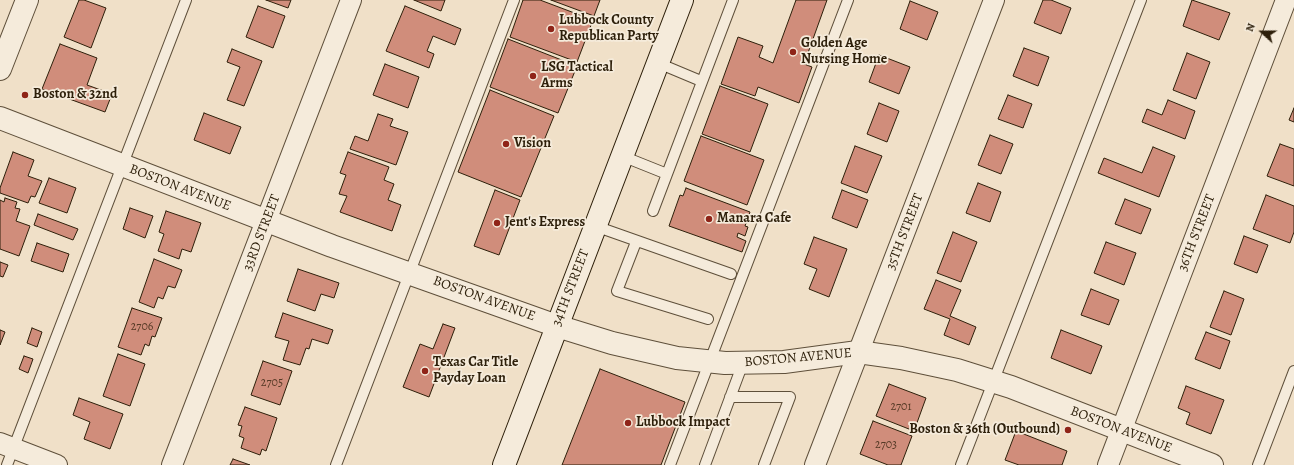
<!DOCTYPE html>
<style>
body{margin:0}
#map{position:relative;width:1294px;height:465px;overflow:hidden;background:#f0e0c8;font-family:Alegreya,serif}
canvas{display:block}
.north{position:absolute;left:1242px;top:12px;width:40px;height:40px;-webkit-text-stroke:3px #f5ebdb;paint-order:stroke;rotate:291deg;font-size:11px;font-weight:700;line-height:16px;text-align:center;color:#2d1f0a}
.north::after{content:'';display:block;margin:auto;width:14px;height:18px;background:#2d1f0a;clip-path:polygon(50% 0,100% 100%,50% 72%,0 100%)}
</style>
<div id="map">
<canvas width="1294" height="465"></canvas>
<div class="north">N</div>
</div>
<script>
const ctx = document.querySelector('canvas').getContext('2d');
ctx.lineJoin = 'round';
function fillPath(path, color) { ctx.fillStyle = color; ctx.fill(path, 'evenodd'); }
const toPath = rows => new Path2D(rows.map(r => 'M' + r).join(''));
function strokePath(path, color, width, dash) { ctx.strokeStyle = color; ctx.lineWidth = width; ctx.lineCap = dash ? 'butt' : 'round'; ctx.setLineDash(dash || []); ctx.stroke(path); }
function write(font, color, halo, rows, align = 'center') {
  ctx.font = font + ' Alegreya,serif'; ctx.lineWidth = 3.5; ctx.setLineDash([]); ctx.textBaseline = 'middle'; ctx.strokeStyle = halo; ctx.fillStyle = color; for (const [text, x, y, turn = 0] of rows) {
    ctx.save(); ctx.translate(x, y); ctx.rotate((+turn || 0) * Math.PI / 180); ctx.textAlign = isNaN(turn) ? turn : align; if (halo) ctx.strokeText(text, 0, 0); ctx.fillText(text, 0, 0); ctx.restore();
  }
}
const building = toPath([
 [79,0,84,0,106,8,91,48,64,37,79,0],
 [266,0,291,0,288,8,266,0],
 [414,0,445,0,441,11,414,0],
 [523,0,540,0,593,20,577,62,510,37,523,0],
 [551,0,600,0,594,16,551,0],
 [796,0,827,0,804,64,812,67,799,103,758,87,755,96,721,84,738,37,763,46,759,57,773,63,796,0],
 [1043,0,1051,0,1071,8,1061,34,1034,23,1043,0],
 [1192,0,1230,13,1219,40,1183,26,1192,0],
 [910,1,938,12,927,40,900,29,910,1],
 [258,6,285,16,273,48,246,37,258,6],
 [405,6,461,29,455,45,433,36,427,51,434,54,429,68,386,51,405,6],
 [508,39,577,66,558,113,490,87,508,39],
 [60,44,97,58,87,85,112,94,105,112,42,89,60,44],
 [1024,48,1049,57,1038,86,1013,76,1024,48],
 [232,49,262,61,244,106,227,100,240,67,227,62,232,49],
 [1187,53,1210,62,1196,99,1173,90,1187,53],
 [879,55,910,67,899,94,869,82,879,55],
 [385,64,419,77,408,108,373,95,385,64],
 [720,86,768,104,750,152,702,134,720,86],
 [490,90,554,116,521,197,458,172,490,90],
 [1008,95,1032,104,1023,128,998,119,1008,95],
 [1168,100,1195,111,1185,139,1142,122,1147,109,1162,115,1168,100],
 [879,103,899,111,887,142,867,134,879,103],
 [1294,108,1294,122,1289,120,1294,108],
 [204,113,241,127,230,154,194,140,204,113],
 [378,114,393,119,390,126,408,132,396,165,350,149,355,136,368,141,378,114],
 [990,135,1013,144,1001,174,978,165,990,135],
 [701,136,764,160,747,205,684,181,701,136],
 [1280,144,1294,149,1294,186,1267,176,1280,144],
 [855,146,882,156,867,193,841,183,855,146],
 [1153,147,1175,156,1159,197,1098,173,1104,158,1142,173,1153,147],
 [13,152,34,160,28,176,42,181,35,197,31,196,28,203,0,193,0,188,13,152],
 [348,152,389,167,384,180,394,184,388,200,401,205,392,231,340,212,347,196,339,194,346,175,340,173,348,152],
 [49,178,76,188,67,213,39,203,49,178],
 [978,183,1001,192,990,222,966,213,978,183],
 [686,188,750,212,745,226,748,227,745,236,738,233,737,237,746,241,742,252,669,226,680,195,683,196,686,188],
 [495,190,520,200,499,255,474,246,495,190],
 [842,190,868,200,857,228,832,218,842,190],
 [1266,195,1294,206,1294,232,1290,243,1253,229,1266,195],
 [5,198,17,202,15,208,20,209,16,221,30,226,19,256,0,249,0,200,4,202,5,198],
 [1125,199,1151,209,1141,234,1115,224,1125,199],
 [130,208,153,216,145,238,123,229,130,208],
 [166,211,201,223,191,252,182,249,179,259,158,251,164,234,159,232,166,211],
 [38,214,78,229,73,240,34,225,38,214],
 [953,232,977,242,961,282,937,273,953,232],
 [1244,236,1268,245,1257,273,1234,264,1244,236],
 [814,237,847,249,829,297,809,289,817,269,804,264,814,237],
 [1106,242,1136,253,1124,285,1094,273,1106,242],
 [37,243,69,254,63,272,31,261,37,243],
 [154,259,182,270,175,288,168,286,163,299,158,297,154,308,139,302,154,259],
 [0,262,8,265,3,277,0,276,0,262],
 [298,269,339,283,334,298,321,294,315,311,287,301,298,269],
 [936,280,961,290,950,316,976,327,969,345,944,335,950,319,924,309,936,280],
 [1091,289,1119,300,1109,325,1081,315,1091,289],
 [1224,291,1244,299,1231,335,1210,327,1224,291],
 [132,308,162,318,155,337,152,336,149,346,145,344,141,355,118,347,132,308],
 [283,313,333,330,328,344,312,339,309,349,306,348,300,365,283,360,289,341,275,337,283,313],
 [443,324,455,328,429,397,403,387,420,344,433,349,443,324],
 [32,328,42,332,37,347,27,343,32,328],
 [0,330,5,332,0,345,0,330],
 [1061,330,1102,346,1091,374,1051,358,1061,330],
 [1206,332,1230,341,1220,369,1195,359,1206,332],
 [118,354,145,364,130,406,103,396,118,354],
 [24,356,33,359,28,373,19,369,24,356],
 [263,361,292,371,280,405,251,395,263,361],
 [600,369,685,402,661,465,562,465,600,369],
 [889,384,926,398,914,431,876,416,889,384],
 [1186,386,1224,400,1211,434,1186,424,1190,413,1178,408,1186,386],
 [79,398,123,414,110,449,84,439,90,422,73,415,79,398],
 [245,407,277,418,266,451,262,449,260,455,241,448,244,438,239,436,242,426,238,425,245,407],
 [873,421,912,436,901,465,888,465,860,454,873,421],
 [1016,431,1067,451,1062,465,1019,465,1005,460,1016,431],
 [233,459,250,465,230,465,233,459]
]);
const service = toPath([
 [658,63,701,81],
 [622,156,667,174],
 [653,211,733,0],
 [595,226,731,274],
 [636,242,617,291,708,319],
 [730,397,790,397,764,465],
 [7,465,186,0],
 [336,465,514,0],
 [670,465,848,0],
 [705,465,743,363],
 [961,465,1141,0],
 [1258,465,1294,371]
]);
const minor = toPath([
 [0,443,57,465],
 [172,465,351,0],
 [815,465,994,0],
 [1108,465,1286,0]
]);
const tertiary = toPath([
 [0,69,27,0],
 [0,118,332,246,557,326,612,343,677,358,725,363,784,362,858,352,901,358,957,370,1011,387,1212,465]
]);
const secondary = toPath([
 [504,465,682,0]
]);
const markers = [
 [551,29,4,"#8f2418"],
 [793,52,4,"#8f2418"],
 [533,76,4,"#8f2418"],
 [25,95,4,"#8f2418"],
 [506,144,4,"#8f2418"],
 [709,219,4,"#8f2418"],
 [497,223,4,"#8f2418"],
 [425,371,4,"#8f2418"],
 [628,423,4,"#8f2418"],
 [1068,430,4,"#8f2418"]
];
const numberNames = [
 ["2706",142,327],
 ["2705",272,383],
 ["2701",901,407],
 ["2703",886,445]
];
const poiNames = [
 ["Lubbock County",559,21],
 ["Republican Party",559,37],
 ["Golden Age",801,44],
 ["Nursing Home",801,60],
 ["LSG Tactical",541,68],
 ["Arms",541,84],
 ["Boston & 32nd",33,95],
 ["Vision",514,144],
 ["Manara Cafe",717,219],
 ["Jent's Express",505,223],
 ["Texas Car Title",433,363],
 ["Payday Loan",433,379],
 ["Lubbock Impact",636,423],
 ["Boston & 36th (Outbound)",1060,430,"right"]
];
const streetNames = [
 ["BOSTON AVENUE",180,188,21],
 ["35TH STREET",905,232,-69],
 ["33RD STREET",262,233,-69],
 ["36TH STREET",1197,233,-69],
 ["34TH STREET",571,288,-69],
 ["BOSTON AVENUE",484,299,20],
 ["BOSTON AVENUE",798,358,-5],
 ["BOSTON AVENUE",1121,430,21]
];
fillPath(building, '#d08d7b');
strokePath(building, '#2d1f0a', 1);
strokePath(service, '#5e4f3a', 12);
strokePath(minor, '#5e4f3a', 22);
strokePath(tertiary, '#5e4f3a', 24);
strokePath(secondary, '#2d1f0a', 24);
strokePath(service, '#f5ebdb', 10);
strokePath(minor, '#f5ebdb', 20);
strokePath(tertiary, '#f5ebdb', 22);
strokePath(secondary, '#f5ebdb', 22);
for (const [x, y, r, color] of markers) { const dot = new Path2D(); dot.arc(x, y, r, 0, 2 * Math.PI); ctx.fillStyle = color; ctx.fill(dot); strokePath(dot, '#f5ebdb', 1.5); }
write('12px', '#563a26', null, numberNames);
write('bold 14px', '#2d1f0a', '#f5ebdb', poiNames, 'left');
write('14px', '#2d1f0a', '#f5ebdb', streetNames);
</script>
